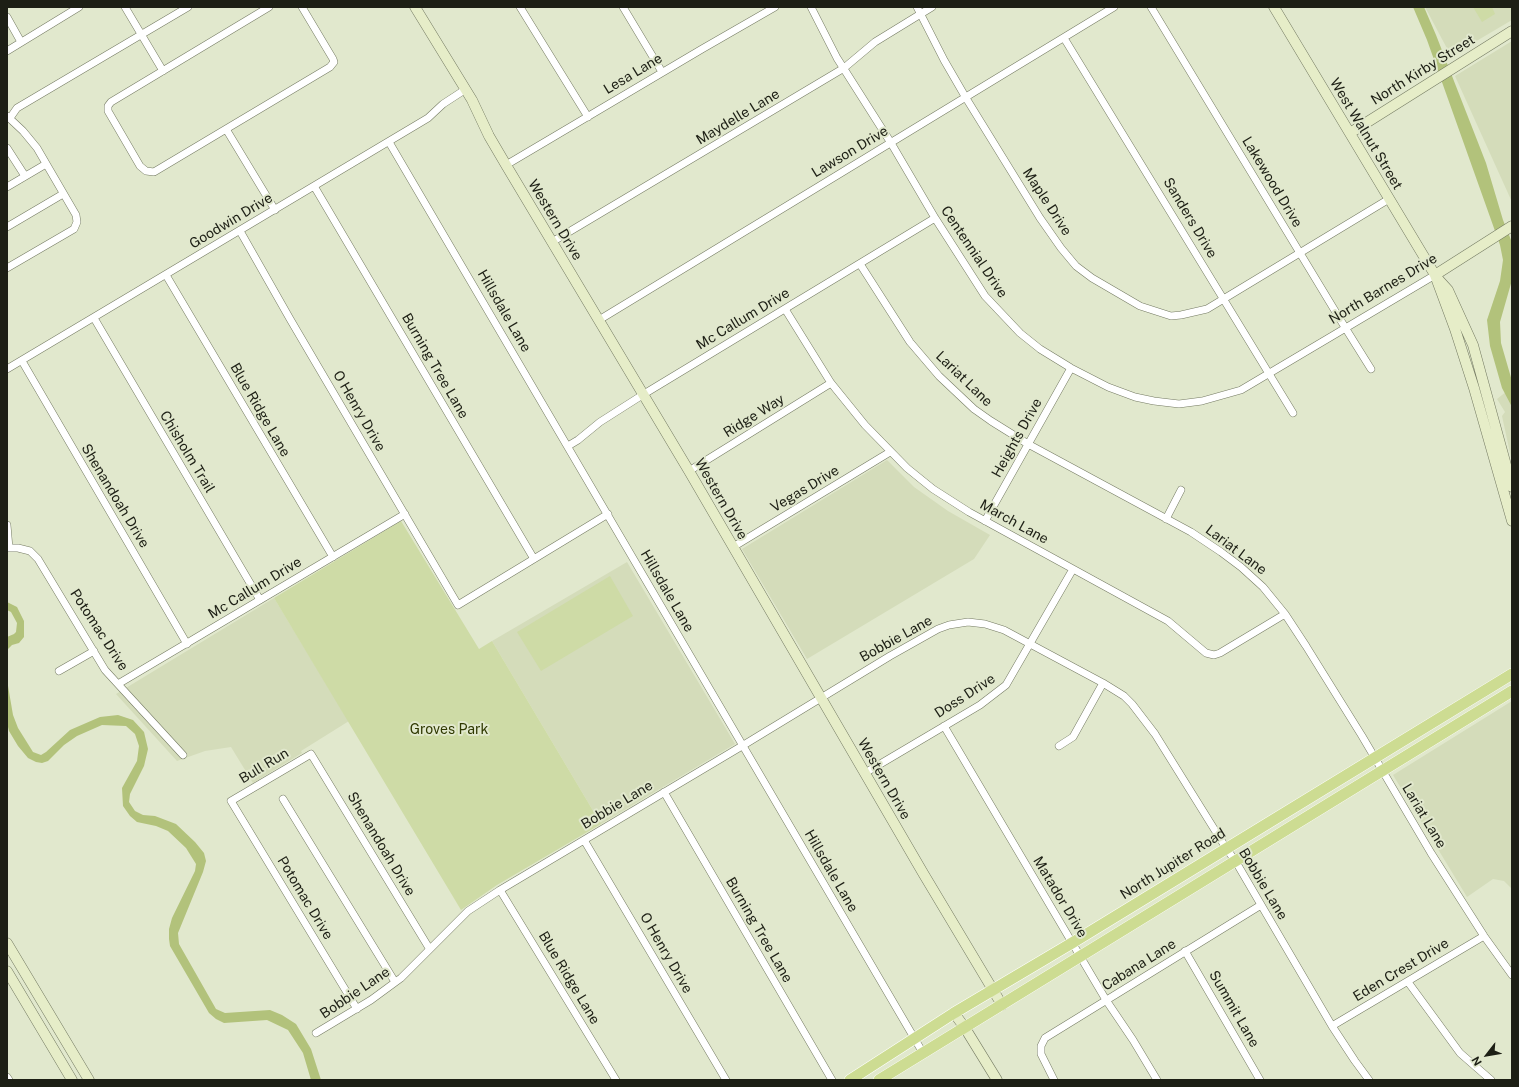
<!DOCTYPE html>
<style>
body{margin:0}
#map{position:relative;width:1519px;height:1087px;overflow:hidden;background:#e1e8cd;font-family:"Public Sans",sans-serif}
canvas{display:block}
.frame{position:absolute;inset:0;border:8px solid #1d1f15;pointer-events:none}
.north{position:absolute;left:1467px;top:1035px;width:40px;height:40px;-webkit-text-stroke:3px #e1e8cd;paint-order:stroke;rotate:239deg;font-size:11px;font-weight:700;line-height:16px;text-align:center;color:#1d1f15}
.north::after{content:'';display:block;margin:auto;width:14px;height:18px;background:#1d1f15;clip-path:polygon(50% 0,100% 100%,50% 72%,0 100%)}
</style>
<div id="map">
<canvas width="1519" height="1087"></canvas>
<div class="frame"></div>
<div class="north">N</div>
</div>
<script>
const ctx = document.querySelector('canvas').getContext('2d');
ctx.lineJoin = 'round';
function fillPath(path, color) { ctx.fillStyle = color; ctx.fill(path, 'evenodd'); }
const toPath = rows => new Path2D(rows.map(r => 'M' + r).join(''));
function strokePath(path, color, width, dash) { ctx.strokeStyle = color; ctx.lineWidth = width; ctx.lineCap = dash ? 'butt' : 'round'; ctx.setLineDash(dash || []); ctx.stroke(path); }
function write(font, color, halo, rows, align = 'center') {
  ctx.font = font + ' "Public Sans",sans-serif'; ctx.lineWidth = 4; ctx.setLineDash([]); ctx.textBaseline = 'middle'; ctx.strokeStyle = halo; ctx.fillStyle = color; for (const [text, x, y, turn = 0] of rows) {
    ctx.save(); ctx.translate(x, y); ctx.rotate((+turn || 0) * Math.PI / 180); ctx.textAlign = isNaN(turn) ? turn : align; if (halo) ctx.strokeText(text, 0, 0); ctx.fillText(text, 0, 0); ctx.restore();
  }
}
const built = toPath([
 [1425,7,1512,7,1512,20,1451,56],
 [1512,41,1512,202,1455,76],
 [1512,387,1512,462,1502,416,1505,412,1497,399],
 [887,460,914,487,948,511,990,535,974,559,807,659,742,549],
 [627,562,735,744,601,824,492,641],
 [274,598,349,721,301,751,302,753,253,783,231,747,205,751,177,761,116,694],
 [1512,701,1512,889,1504,881,1493,879,1467,897,1393,775]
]);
const green = toPath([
 [1473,7,1492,7,1495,14,1482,22],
 [401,521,479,649,492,641,601,824,497,885,461,910,274,598],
 [610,576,633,616,541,671,517,632]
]);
const water = toPath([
 [1413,7,1424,7,1436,35,1486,163,1503,220,1511,240,1512,280,1500,322,1501,343,1512,381,1512,407,1502,388,1490,346,1487,320,1500,281,1503,260,1500,245,1427,40],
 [7,602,17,607,24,621,24,637,19,643,12,645,7,650,7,637,14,634,16,632,17,623,11,612,7,610],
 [7,680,13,715,18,728,33,752,41,755,46,752,70,730,100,717,118,715,133,720,144,732,148,749,144,766,130,794,129,802,135,811,143,815,155,816,176,824,195,842,204,853,206,861,203,872,178,933,179,944,216,1009,225,1013,270,1010,282,1015,296,1024,311,1049,321,1080,311,1080,303,1053,288,1030,267,1020,224,1023,216,1019,209,1013,170,946,169,939,169,929,172,918,195,871,196,864,186,848,168,831,156,826,137,822,130,816,123,806,122,788,137,761,139,746,135,734,126,726,102,725,77,736,64,745,48,761,42,763,36,762,28,758,18,746,9,731,7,723]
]);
const street = toPath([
 [125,7,163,71],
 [269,7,111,102,108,106,108,111,140,166,146,171,154,172,330,67,334,62,333,59,302,7],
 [520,7,588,117],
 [623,7,662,72],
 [811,7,837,58,891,143,935,218,985,296,1020,333,1040,349,1071,368,1108,387,1135,397,1154,401,1179,404,1202,401,1241,390,1435,275],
 [917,7,944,60,966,98,1040,218,1061,248,1076,266,1092,278,1140,306,1171,316,1181,315,1207,309,1389,199],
 [1151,7,1346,329,1371,369],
 [7,17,21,42],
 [1064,38,1293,413],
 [7,51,79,7],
 [7,116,23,131,37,148,76,215,77,222,74,229,7,268],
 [10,118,17,108,188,7],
 [226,129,275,210],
 [389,142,923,1053],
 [7,148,25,176],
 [506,165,702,49,775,7],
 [314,186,534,559],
 [7,187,46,164],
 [7,227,63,194],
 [240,231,290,319,458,605,608,514],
 [552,242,844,68,875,42,932,7],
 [860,264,910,342,939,376,974,409,991,421,1028,444,1191,532,1221,552,1241,567,1263,587,1285,614,1306,646,1362,736,1431,853,1484,936,1512,975],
 [166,275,333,557],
 [785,309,831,383,865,425,907,468,933,489,969,512,1168,621,1206,653,1214,655,1220,653,1285,614],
 [94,318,260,600],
 [599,320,1114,7],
 [22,361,187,644],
 [7,369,428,118,443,104,466,89],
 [568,446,578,440,600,422,644,394,935,218],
 [689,471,831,383],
 [1166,519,1181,490],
 [985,521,1071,368],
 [7,525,9,548],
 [733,547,890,452],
 [7,548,18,548,30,551,38,559,105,670,183,755],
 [59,671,94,651],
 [118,684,405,514],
 [944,726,1106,1000,1133,1040,1157,1080],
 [1059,746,1073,737,1103,683],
 [865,773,980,705,1006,685,1073,569],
 [664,792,832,1080],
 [283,799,395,982],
 [584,840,726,1080],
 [500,890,616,1080],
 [1185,951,1260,1080],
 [1408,982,1460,1053,1491,1080],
 [357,1009,231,801,311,754,429,948],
 [1332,1026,1484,936],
 [316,1033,371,1000,401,978,468,911,500,890,742,746,890,656,938,629,949,625,968,622,985,624,1004,630,1103,683,1124,696,1132,704,1155,734,1226,848,1236,862,1332,1026,1355,1061,1369,1080],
 [7,1077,9,1080],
 [1054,1080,1041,1054,1041,1046,1045,1038,1261,905]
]);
const secondary = toPath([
 [415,7,472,100,489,136,506,165,689,471,923,873,1002,1005],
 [1274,7,1435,275,1455,329,1474,388,1512,521],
 [1350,133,1512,31],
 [1435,275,1512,226],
 [1438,279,1448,290,1473,345,1512,487],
 [7,943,89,1080],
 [7,971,72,1080],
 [954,1013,965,1028,997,1080]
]);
const primary = toPath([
 [850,1080,954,1013,1072,943,1512,674],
 [879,1080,1512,691]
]);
const streetNames = [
 ["North Kirby Street",1423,70,-32],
 ["Lesa Lane",633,74,-31],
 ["Maydelle Lane",738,117,-31],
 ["West Walnut Street",1366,134,59],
 ["Lawson Drive",850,152,-31],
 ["Lakewood Drive",1272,182,59],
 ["Maple Drive",1047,202,57],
 ["Sanders Drive",1190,218,59],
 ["Western Drive",555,220,59],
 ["Goodwin Drive",231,221,-31],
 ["Centennial Drive",974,252,56],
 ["North Barnes Drive",1383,289,-31],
 ["Hillsdale Lane",504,311,60],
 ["Mc Callum Drive",743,319,-31],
 ["Burning Tree Lane",435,366,60],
 ["Lariat Lane",964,379,44],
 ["Blue Ridge Lane",260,410,60],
 ["O Henry Drive",359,411,60],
 ["Ridge Way",754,416,-32],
 ["Heights Drive",1017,438,-61],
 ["Chisholm Trail",187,452,59],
 ["Vegas Drive",805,489,-31],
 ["Shenandoah Drive",115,496,59],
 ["Western Drive",721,499,60],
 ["March Lane",1014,522,29],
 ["Lariat Lane",1236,550,37],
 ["Mc Callum Drive",255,588,-31],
 ["Hillsdale Lane",667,591,60],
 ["Potomac Drive",99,630,57],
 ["Bobbie Lane",896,639,-29],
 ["Doss Drive",965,696,-33],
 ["Bull Run",264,766,-31],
 ["Western Drive",884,779,60],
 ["Bobbie Lane",617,805,-31],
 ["Lariat Lane",1424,816,59],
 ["Shenandoah Drive",381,844,59],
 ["North Jupiter Road",1173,864,-32],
 ["Hillsdale Lane",831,871,60],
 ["Bobbie Lane",1263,884,59],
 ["Matador Drive",1060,897,59],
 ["Potomac Drive",305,898,59],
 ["Burning Tree Lane",759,930,60],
 ["O Henry Drive",666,953,60],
 ["Cabana Lane",1139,965,-32],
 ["Eden Crest Drive",1401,970,-31],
 ["Blue Ridge Lane",569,978,59],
 ["Bobbie Lane",355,993,-34],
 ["Summit Lane",1234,1009,60]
];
const parkNames = [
 ["Groves Park",449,730]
];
fillPath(built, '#d4dcba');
fillPath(green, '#cedba6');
fillPath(water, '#b2c27b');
strokePath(street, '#747a62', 8);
strokePath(secondary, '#747a62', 11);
strokePath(primary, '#fff', 12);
strokePath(street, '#fff', 7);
strokePath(secondary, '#e6edc8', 10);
strokePath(primary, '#cddc92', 11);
write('14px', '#1d1f15', '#e1e8cd', streetNames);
write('14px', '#2f3800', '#e1e8cd', parkNames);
</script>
